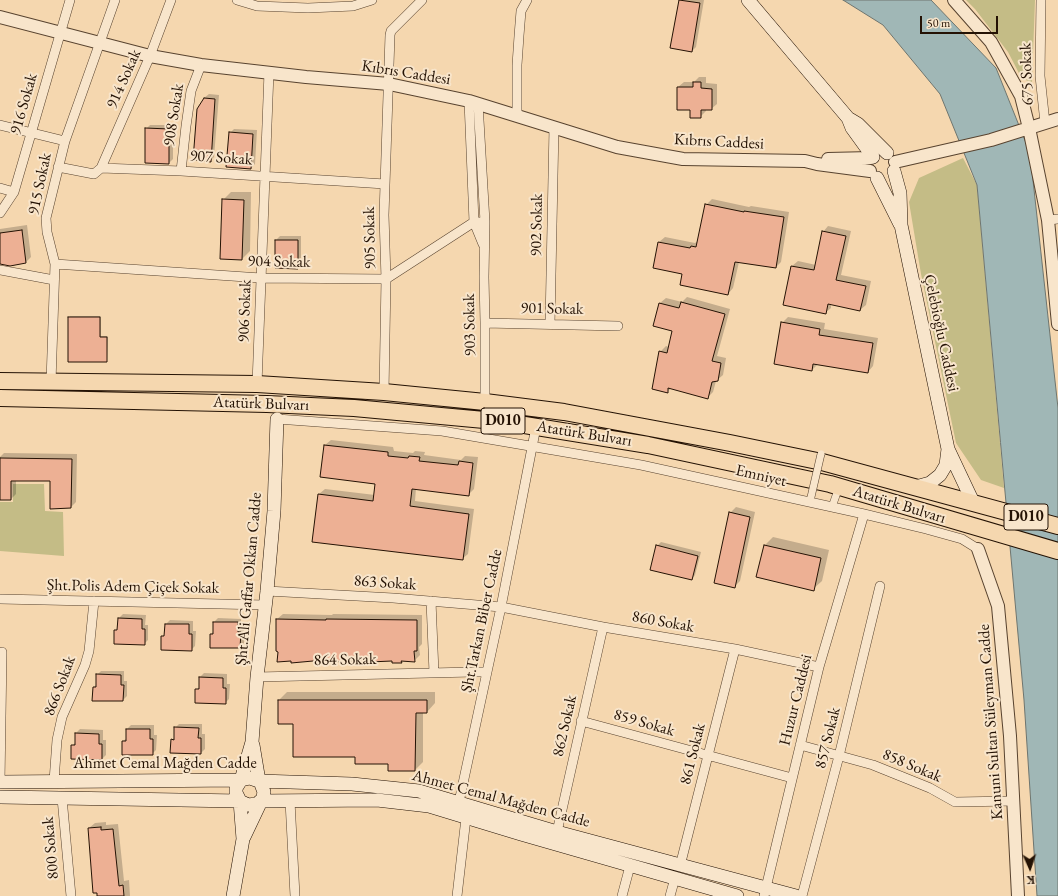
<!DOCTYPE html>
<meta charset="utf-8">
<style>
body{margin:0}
#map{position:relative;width:1058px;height:896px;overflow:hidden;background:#f5d7af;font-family:"EB Garamond",serif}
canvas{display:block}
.north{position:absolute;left:1010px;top:848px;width:40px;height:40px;-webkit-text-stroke:3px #f8e5cb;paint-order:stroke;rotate:177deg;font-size:11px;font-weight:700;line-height:16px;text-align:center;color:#241204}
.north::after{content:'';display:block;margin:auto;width:14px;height:18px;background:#241204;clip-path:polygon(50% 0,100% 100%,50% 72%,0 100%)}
.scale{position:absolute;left:920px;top:16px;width:78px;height:18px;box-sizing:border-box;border:2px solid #241204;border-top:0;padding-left:5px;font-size:12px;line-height:14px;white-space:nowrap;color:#241204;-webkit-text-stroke:3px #f8e5cb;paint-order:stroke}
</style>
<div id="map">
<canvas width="1058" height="896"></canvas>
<div class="north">K</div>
<div class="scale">50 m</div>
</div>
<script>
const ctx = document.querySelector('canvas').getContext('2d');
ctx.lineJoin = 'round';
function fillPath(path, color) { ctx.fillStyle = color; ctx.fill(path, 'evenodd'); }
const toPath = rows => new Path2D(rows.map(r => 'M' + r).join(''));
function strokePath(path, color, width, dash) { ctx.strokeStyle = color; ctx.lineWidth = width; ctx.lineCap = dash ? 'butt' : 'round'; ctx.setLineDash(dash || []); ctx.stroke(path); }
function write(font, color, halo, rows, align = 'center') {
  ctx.font = font + ' "EB Garamond",serif'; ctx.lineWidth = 4; ctx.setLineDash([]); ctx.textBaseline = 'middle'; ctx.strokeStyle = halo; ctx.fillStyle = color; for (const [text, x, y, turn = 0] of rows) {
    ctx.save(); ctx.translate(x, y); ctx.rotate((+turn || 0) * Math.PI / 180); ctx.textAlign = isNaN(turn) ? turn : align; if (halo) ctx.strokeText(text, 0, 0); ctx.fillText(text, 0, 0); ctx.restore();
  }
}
const green = toPath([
 [966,0,1035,0,1032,82,1022,79,1008,52,975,9],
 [963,158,977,185,1004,488,981,480,956,443,921,274,909,202,919,178],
 [13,484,44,484,45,511,63,512,64,556,0,551,0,502,13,502]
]);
const water = toPath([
 [843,0,931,0,996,68,1030,153,1058,408,1058,896,1037,896,1024,700,977,185,940,94,883,25,843,0]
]);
const shadow = toPath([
 [680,0,704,0,696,47,692,51,672,47],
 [699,77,706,77,706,83,717,84,717,104,711,109,706,109,706,111,700,117,691,109,678,87,684,82,694,82],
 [209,94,219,95,214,157,210,161,204,98],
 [150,125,173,125,173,159,169,163,146,129],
 [234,129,257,130,255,164,251,168,230,133],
 [231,192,251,192,250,251,242,259,223,200],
 [712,199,749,207,751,206,789,212,781,262,776,267,739,262,733,288,728,294,683,274,659,242,665,237,695,243,698,241,706,205],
 [27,225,31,257,26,262,10,265,0,263,0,229],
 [828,226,851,231,841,275,871,281,866,305,860,310,831,304,831,308,825,313,784,304,792,266,798,261,816,265,823,232],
 [280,236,301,236,301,264,297,268,276,240],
 [687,297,730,309,717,356,726,358,723,375,716,381,713,392,708,397,671,388,668,391,660,352,666,346,669,347,674,331,660,303,666,298,682,302],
 [70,316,101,316,101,336,108,336,107,361,69,317],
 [788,317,825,323,824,329,878,338,873,366,868,372,818,364,812,370,782,323],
 [331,440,393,447,394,451,413,453,415,451,425,452,424,455,461,460,465,456,478,457,474,489,468,495,416,488,415,501,474,509,468,554,462,559,319,494,325,489,375,495,376,483,321,476,325,445],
 [4,453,77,454,76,502,71,507,51,480,16,480,16,494,11,499,0,499,0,457],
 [736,507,755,512,740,581,734,587,730,513],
 [773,537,829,550,822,581,813,589,765,545],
 [661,542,701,552,695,575,692,579,657,546],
 [123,614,146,615,145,625,148,625,148,640,144,644,115,631,119,628,119,618],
 [283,614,332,615,333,614,422,615,422,644,419,647,420,655,414,661,404,660,401,662,393,660,353,659,351,661,277,619],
 [218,618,241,619,241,628,244,629,244,643,240,647,211,634,214,631,214,622],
 [170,620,193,621,193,631,196,631,195,646,191,650,162,637,166,633,166,624],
 [101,671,124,671,124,681,127,681,127,696,123,700,94,687,97,684,97,675],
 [204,673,227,674,227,684,230,684,229,699,225,703,196,690,200,687,200,677],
 [287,692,435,692,435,703,427,712,423,712,423,762,415,770,356,756,294,723,279,700],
 [179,724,202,724,202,734,205,734,205,749,201,753,172,740,175,737,175,728],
 [131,725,154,725,154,735,157,735,156,750,152,754,123,741,127,738,127,729],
 [80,729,103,730,103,740,106,740,106,755,102,759,72,746,76,742,76,733],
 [106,822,106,825,118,824,124,881,129,880,130,896,98,896,89,828,95,823]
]);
const building = toPath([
 [679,0,700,3,692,52,670,48,679,0],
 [693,82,701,82,701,88,712,89,712,110,701,110,701,118,690,118,690,110,677,110,677,87,693,87,693,82],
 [204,98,215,99,211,162,193,160,197,109,204,98],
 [145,128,169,129,169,164,145,163,145,128],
 [229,132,253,134,251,169,226,167,229,132],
 [222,199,244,200,242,260,220,259,222,199],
 [705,204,744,212,744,211,784,217,776,268,735,262,728,295,680,285,682,274,653,268,658,242,690,248,691,246,696,247,705,204],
 [22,230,26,263,10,266,0,264,0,233,22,230],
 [822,231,846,236,836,280,866,286,860,311,828,304,826,314,783,305,791,266,814,270,822,231],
 [275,240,298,240,298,269,275,268,275,240],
 [681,302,725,314,712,361,721,363,718,381,712,382,708,399,668,388,668,393,652,389,659,351,667,353,672,331,653,326,659,303,679,308,681,302],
 [68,317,100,317,100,337,107,337,107,362,68,362,68,317],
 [781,322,820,329,819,335,873,343,868,373,813,364,812,371,774,364,781,322],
 [324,445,388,452,388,456,408,458,409,456,420,457,419,461,458,465,459,461,473,463,469,496,412,489,410,506,469,514,463,560,312,542,318,494,373,501,375,484,320,477,324,445],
 [0,458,72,459,71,508,50,509,50,481,11,481,11,500,0,500,0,458],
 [729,512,750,517,735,588,714,583,729,512],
 [656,545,698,556,692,580,650,570,656,545],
 [764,545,821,558,814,591,756,577,764,545],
 [118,618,142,619,142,629,145,629,145,645,114,644,114,630,117,630,118,618],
 [276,619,326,620,326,619,417,620,417,651,414,651,415,662,401,661,402,663,392,663,392,661,369,662,352,660,351,662,313,661,291,663,291,661,277,662,278,652,276,651,276,619],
 [213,622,238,622,238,632,241,632,240,648,210,648,210,634,213,634,213,622],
 [165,624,189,624,189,634,192,634,192,651,161,650,161,636,164,636,165,624],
 [96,674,121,675,121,685,124,685,123,701,92,701,93,687,96,687,96,674],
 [199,677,223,678,223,688,226,688,226,704,195,703,195,689,199,689,199,677],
 [278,700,427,700,427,713,416,713,415,771,388,771,388,764,355,764,355,757,293,757,293,724,278,724,278,700],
 [174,727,199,728,198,738,201,738,201,754,170,753,171,739,174,740,174,727],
 [126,729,150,729,150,739,153,739,153,755,122,755,122,741,126,741,126,729],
 [75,733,99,734,99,744,102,744,102,760,71,759,71,745,75,745,75,733],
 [101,827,101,830,113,829,119,886,123,885,124,896,97,896,97,893,93,893,88,828,101,827]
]);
const pedestrian = toPath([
 [832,507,839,487]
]);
const minor = toPath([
 [237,0,257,6,308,8,353,6,372,0],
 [1041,0,1040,76,1045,123],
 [469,101,474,222,483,244],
 [478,103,485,222,484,277,485,323,485,402],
 [517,115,517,65,519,36,521,11,527,0],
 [0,125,65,141],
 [58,167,94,174,101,168,181,171,385,184],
 [101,168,150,56,171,0],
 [181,171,186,126,191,91,201,65],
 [0,188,14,192],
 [0,213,14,192,70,0],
 [1048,220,1058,219],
 [55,264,261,278,386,279,474,222,485,222],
 [0,270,54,280],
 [485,323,618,326],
 [550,324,554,127],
 [51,382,55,264,47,232,46,218,65,141,115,0],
 [257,384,269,72],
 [384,392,386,279,384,215,390,35,391,31,422,0],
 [277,419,442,431,641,465,864,514,926,529,962,539,978,549],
 [267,591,393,598,501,607,603,627,735,649,819,667],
 [0,599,265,605],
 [431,601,434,673],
 [257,677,473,672,487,672],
 [581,721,792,778],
 [800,745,873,765,930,788,955,802,1013,801],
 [54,781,57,740,62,717,85,665,89,651,94,601],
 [0,782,2,652],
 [62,798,71,896],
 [290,801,295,896],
 [459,802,501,607,536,427],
 [557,832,603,627],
 [680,866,735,649],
 [457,896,466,818],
 [622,896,630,866],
 [670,896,675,878],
 [764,896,819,667,864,514],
 [802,896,839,756,880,586]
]);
const tertiary = toPath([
 [954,0,991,42,1021,96,1029,128,1048,220,1058,324],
 [0,17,150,56,201,65,306,77,389,84,469,101,617,147,683,159,805,161,817,164,870,171],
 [828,159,871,158],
 [895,162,991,140,1058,119],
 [978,549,998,606,1010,736,1018,896]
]);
const secondary = toPath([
 [748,0,848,118],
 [873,157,852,128,848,118,858,124,887,153],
 [894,171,900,193,901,225,948,449,973,502],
 [877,178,900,224],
 [916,487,930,483,940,475,946,465,948,449],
 [0,782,241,780,250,778,259,781,352,784,419,791,557,832,796,896],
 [0,797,240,801,248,805,257,804,260,801,377,800,429,806,521,834,737,896],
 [244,837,263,797,264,792,261,784,259,781,253,745],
 [233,896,243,839,240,801,236,793,236,788,241,780,252,742,257,677,267,591,274,511,277,419]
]);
const trunk = toPath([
 [0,381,257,384,384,392,485,402,564,412,730,443,822,462,1058,526],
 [0,398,267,404,354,408,506,422,648,445,830,484,1058,551]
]);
const pedestrianBridge = toPath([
 [811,497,821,454]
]);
const shields = [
 [503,421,44],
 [1026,517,44]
];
const shieldNames = [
 ["D010",503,421],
 ["D010",1026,517]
];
const streetNames = [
 ["Kıbrıs Caddesi",406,73,9],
 ["675 Sokak",1027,74,-92],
 ["914 Sokak",124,79,-66],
 ["916 Sokak",24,104,-74],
 ["908 Sokak",174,115,-81],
 ["Kıbrıs Caddesi",719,142,3],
 ["907 Sokak",221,158,4],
 ["915 Sokak",40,184,-78],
 ["902 Sokak",537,225,-89],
 ["905 Sokak",370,238,-91],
 ["904 Sokak",279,262,1],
 ["901 Sokak",552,309,1],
 ["906 Sokak",245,311,-88],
 ["903 Sokak",470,325,-91],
 ["Çelebioğlu Caddesi",941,333,78],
 ["Atatürk Bulvarı",261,404,2],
 ["Atatürk Bulvarı",584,434,9],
 ["Emniyet",761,476,13],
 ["Atatürk Bulvarı",899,505,17],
 ["Şht.Ali Gaffar Okkan Cadde",249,579,-85],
 ["863 Sokak",385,583,4],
 ["Şht.Polis Adem Çiçek Sokak",133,587,1],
 ["Şht.Tarkan Biber Cadde",482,621,-78],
 ["860 Sokak",663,622,10],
 ["864 Sokak",345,660,-1],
 ["866 Sokak",60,686,-69],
 ["Huzur Caddesi",796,700,-76],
 ["Kanuni Sultan Süleyman Cadde",991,722,-94],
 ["859 Sokak",644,723,16],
 ["862 Sokak",565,726,-77],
 ["857 Sokak",828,738,-76],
 ["861 Sokak",693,754,-76],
 ["Ahmet Cemal Mağden Cadde",165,764],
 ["858 Sokak",912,766,23],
 ["Ahmet Cemal Mağden Cadde",501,799,15],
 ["800 Sokak",51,848,-95]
];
fillPath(green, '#c4bc86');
fillPath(water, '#a0b7b6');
strokePath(water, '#6e756f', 1);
fillPath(shadow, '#0003');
fillPath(building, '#edb094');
strokePath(building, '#241204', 1);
strokePath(pedestrian, '#58432f', 8);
strokePath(minor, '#58432f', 10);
strokePath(tertiary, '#58432f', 14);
strokePath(secondary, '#241204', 14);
strokePath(trunk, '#241204', 18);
strokePath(pedestrian, '#f8e5cb', 7);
strokePath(minor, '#f8e5cb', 9);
strokePath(tertiary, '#f8e5cb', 12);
strokePath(secondary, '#f8e5cb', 13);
strokePath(trunk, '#f5d7af', 16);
strokePath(pedestrianBridge, '#58432f', 8, []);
strokePath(pedestrianBridge, '#f8e5cb', 7);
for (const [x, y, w] of shields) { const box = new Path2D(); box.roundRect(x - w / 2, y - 13, w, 26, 3); ctx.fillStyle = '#f8e5cb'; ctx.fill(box); strokePath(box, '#241204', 1); }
write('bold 15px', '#241204', null, shieldNames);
write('16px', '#241204', '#f8e5cb', streetNames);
</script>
